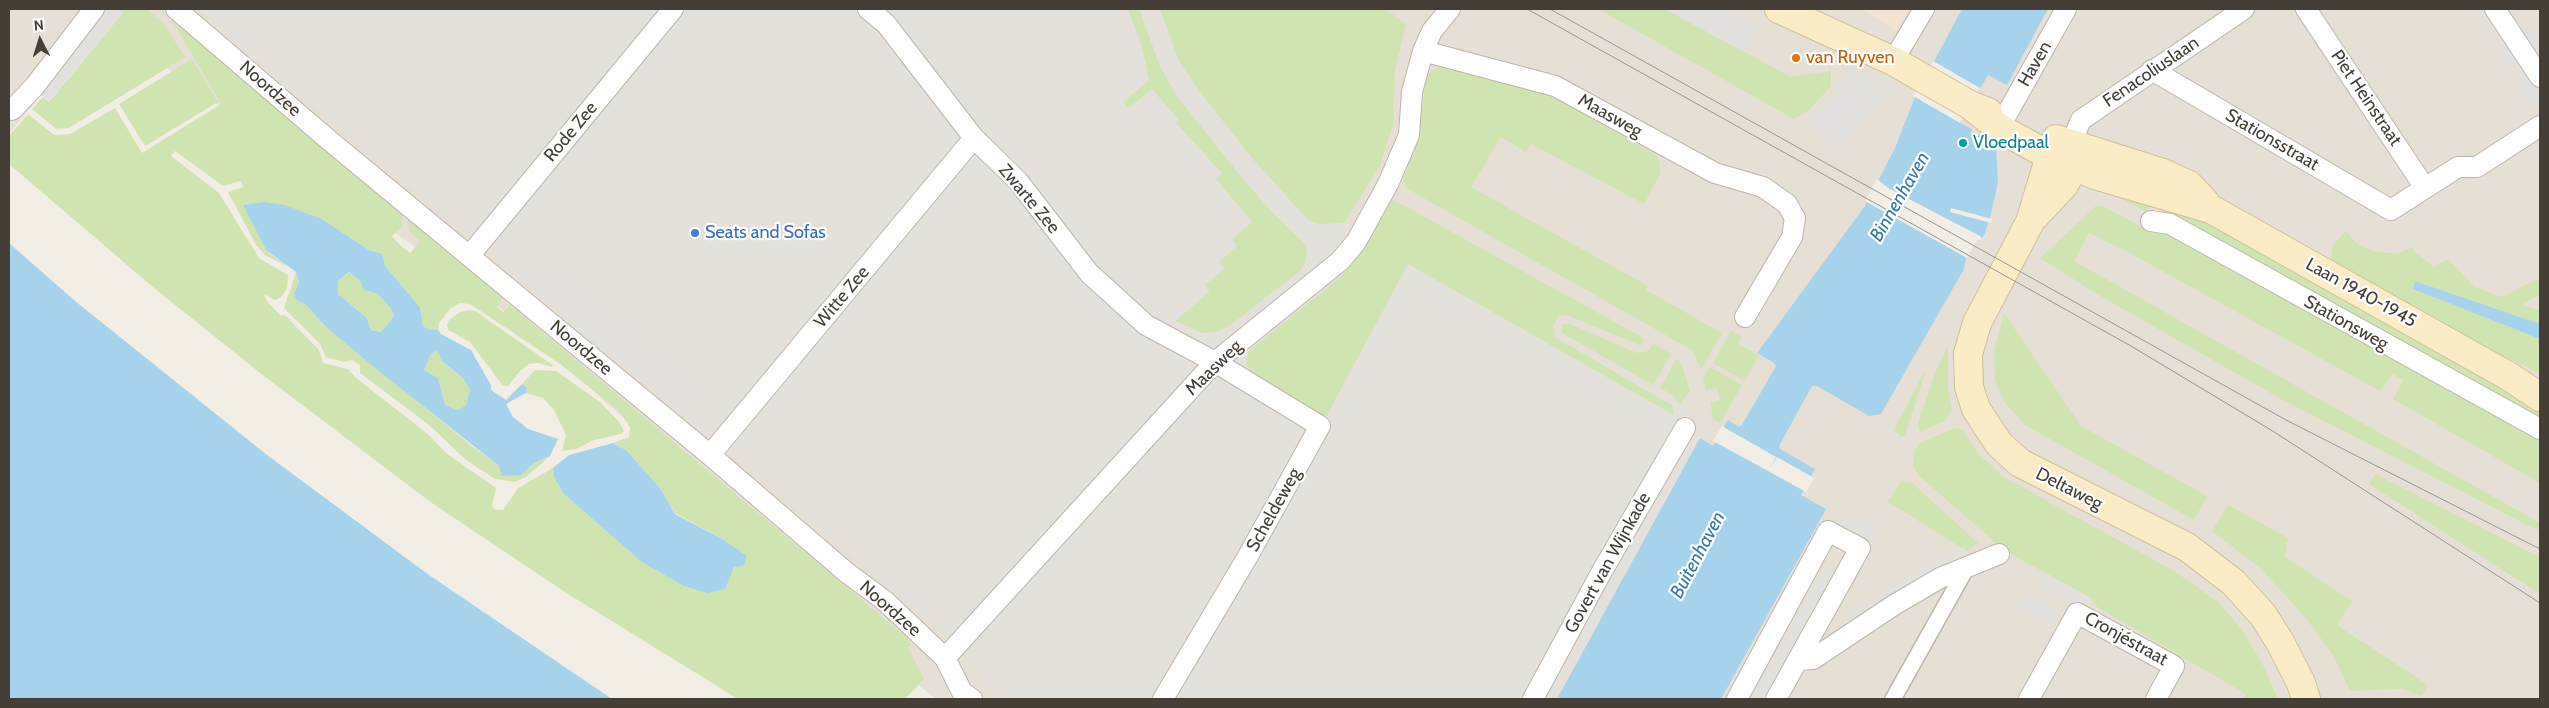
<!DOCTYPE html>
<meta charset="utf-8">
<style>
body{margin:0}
#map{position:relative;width:2549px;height:708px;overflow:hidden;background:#f2eee6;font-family:Cabin,sans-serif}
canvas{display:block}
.frame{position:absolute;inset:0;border:10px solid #453e36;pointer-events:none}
.north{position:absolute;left:15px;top:15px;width:50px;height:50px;-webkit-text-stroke:4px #fff;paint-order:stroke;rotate:355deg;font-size:14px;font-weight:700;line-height:20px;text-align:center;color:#453e36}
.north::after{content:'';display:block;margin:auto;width:18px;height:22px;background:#453e36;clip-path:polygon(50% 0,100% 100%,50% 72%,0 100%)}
</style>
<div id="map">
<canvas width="2549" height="708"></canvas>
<div class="frame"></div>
<div class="north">N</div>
</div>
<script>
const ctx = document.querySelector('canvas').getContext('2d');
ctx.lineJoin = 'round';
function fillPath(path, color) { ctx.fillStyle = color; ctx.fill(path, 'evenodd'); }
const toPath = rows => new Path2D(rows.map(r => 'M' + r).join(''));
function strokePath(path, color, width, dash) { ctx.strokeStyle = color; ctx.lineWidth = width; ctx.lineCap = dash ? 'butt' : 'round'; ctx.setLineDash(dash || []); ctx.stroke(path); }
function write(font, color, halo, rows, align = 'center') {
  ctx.font = font + ' Cabin,sans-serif'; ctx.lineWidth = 4.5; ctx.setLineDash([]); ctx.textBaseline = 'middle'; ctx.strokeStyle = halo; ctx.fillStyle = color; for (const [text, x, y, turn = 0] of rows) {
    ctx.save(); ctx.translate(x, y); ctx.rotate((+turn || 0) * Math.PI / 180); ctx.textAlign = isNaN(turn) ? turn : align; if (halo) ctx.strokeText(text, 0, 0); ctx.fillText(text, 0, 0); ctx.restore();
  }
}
const residential = toPath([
 [9,9,2540,9,2540,699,936,699,888,660,516,320,102,21,9,134]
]);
const commercial = toPath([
 [1861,9,1909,9,1897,31]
]);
const industrial = toPath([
 [197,9,1172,9,1310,206,1390,245,1687,407,1700,438,1557,699,1002,699,945,634]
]);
const green = toPath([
 [119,9,147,9,164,24,185,57,69,128,56,129,32,109,43,97,49,102,123,13],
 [1128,9,1139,9,1160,66,1176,95,1242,178,1274,214,1304,243,1307,253,1305,264,1299,272,1229,326,1216,332,1203,333,1175,321,1210,291,1205,285,1224,269,1219,262,1237,246,1232,239,1252,222,1216,179,1222,173,1176,123,1179,120,1152,89,1129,108,1123,102,1149,80,1142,47],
 [1160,9,1385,9,1406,24,1395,70,1393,125,1380,165,1344,223,1318,224,1308,220,1253,159,1200,92,1179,61],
 [1598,9,1665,9,1791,77,1831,71,1831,86,1808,111,1794,119],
 [171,19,403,216,401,228,392,236,401,246,410,253,420,241,409,231,408,219,503,298,497,307,503,312,510,305,906,637,912,644,908,647,924,679,905,699,738,699,568,594,429,501,264,376,154,288,9,164,9,136,28,114,54,135,70,134,115,108,142,153,221,104],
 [175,151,223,186,241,181,243,187,228,192,256,245,265,255,290,268,266,251,322,219,369,250,381,254,385,266,420,307,423,326,430,330,438,330,439,323,451,308,460,303,470,304,560,364,620,412,630,427,629,437,613,443,626,450,660,488,675,513,724,540,746,555,734,567,584,510,563,493,554,477,553,468,518,488,503,510,495,510,492,506,496,488,446,453,428,434,356,378,348,369,323,363,319,350,286,316,280,315,267,301,264,294,275,300,281,297,287,289,288,275,259,258,219,193,171,156],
 [192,59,218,102,145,146,119,104],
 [1444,66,1540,92,1560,101,1658,156,1661,172,1644,204,1531,144,1526,152,1501,137,1471,187,1648,286,1646,290,1722,333,1701,369,1692,350,1406,188,1403,181,1419,134,1426,76,1434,70],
 [2116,186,2166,201,2225,229,2540,405,2540,483,2393,399,2403,380,2393,374,2380,391,2126,251,2089,233,2074,261,2540,523,2537,530,2281,399,2102,297,2040,258,2096,206,2103,206,2144,228,2168,204,2156,201,2145,211,2113,194],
 [1392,199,1642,337,1645,342,1639,345,1567,315,1558,316,1553,326,1555,337,1673,406,1674,415,1408,264,1326,417,1257,378,1246,365,1249,351,1344,274,1361,251],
 [2346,231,2356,243,2372,251,2398,254,2412,247,2415,252,2434,267,2448,259,2475,287,2502,297,2537,279,2540,284,2540,294,2522,305,2540,311,2540,324,2416,281,2413,289,2540,339,2540,373,2484,348,2362,281,2331,260,2333,244],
 [296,272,299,282,294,294,296,300,305,304,326,327,473,447,499,466,521,475,534,463,550,456,526,477,515,482,495,479,466,460,429,425,360,373,360,365,352,360,344,362,326,357,320,344,284,308],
 [350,272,360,281,364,290,378,294,391,309,394,316,381,332,371,330,367,318,338,294,338,281],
 [469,310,475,311,553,365,552,367,538,363,529,364,520,371,508,386,503,386,470,342,448,330,447,325,449,320,460,312],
 [2004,313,2081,426,2207,496,2194,520,2025,425,2003,400,1995,380,1994,351],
 [1568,323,1637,353,1648,351,1654,344,1671,354,1653,385,1562,333,1562,325],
 [1731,331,1742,337,1738,344,1759,355,1745,381,1713,363],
 [1948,345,1948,389,1952,409,1945,421,1922,431,1918,430,1918,423,1935,373],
 [438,351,442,361,463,378,470,390,466,405,458,410,445,405,438,378,424,370,431,354],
 [1677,358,1682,365,1690,391,1679,405,1673,395,1660,388],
 [1710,367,1742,385,1720,423,1713,419,1710,402,1720,400,1717,388,1706,390,1703,378],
 [1927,367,1905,435,1902,437,1894,430],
 [535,370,556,371,600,402,619,422,624,431,621,434,594,440,576,449,562,451,566,435,554,410,543,398,526,393,527,388,522,384],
 [1955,428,1963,430,1977,452,2002,476,2174,571,2217,601,2240,627,2262,663,2278,699,2244,699,2246,694,2097,607,2091,598,2004,550,1918,475,1913,465,1914,451,1920,443],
 [2375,474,2540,557,2540,594,2369,484],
 [1901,481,1912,483,1978,543,1967,551,1888,502],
 [2228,505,2288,538,2285,557,2352,601,2337,625,2428,685,2422,696,2402,689,2350,691,2333,655,2305,617,2259,567,2212,531]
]);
const parking = toPath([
 [108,9,118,9,123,13,49,101,38,92],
 [1665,9,1719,9,1755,27,1744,52],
 [2469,9,2485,9,2498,28,2486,35],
 [2533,29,2540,40,2540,55,2536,58,2522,37],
 [2503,35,2520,62,2509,69,2491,42],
 [1849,68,1895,88,1838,149,1806,123,1831,98],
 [2526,71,2540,92,2540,100,2532,105,2515,78],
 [520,242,612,319,623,305,634,313,622,328,713,405,705,414,696,406,688,415,514,269,520,260,511,252],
 [1847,513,1878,529,1872,541,1840,524],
 [1964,547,1970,561,1853,627,1847,616,1926,565],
 [1824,570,1837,578,1769,699,1752,699],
 [2047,574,2089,597,2082,609,2040,586],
 [2024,593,2059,613,2052,627,2017,607]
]);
const water = toPath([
 [1962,9,2048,9,2007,85,1988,75,1960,123,1972,129,1971,133,1977,137,1979,134,1996,143,1998,182,1990,218,1983,238,1978,235,1966,259,1964,269,1881,414,1869,416,1817,386,1812,386,1779,446,1780,449,1815,469,1801,495,1826,509,1721,699,1557,699,1700,438,1713,446,1728,420,1739,427,1742,425,1776,366,1774,363,1757,353,1865,206,1895,148,1915,97],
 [265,202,285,205,322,219,369,250,382,254,385,266,420,307,423,326,430,330,438,330,441,334,471,350,491,385,491,390,506,400,522,384,527,388,526,393,506,404,513,417,528,429,558,439,550,456,534,463,521,475,502,476,499,466,375,368,326,327,305,304,296,300,294,294,299,282,296,272,267,251,243,205],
 [349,272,360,281,364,290,378,294,391,309,394,316,381,332,371,330,367,318,338,294,338,281],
 [437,351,442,361,463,378,470,390,466,405,458,410,445,405,438,378,424,370,431,354],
 [9,243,75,301,267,455,429,575,612,699,9,699],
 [2415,281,2540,324,2540,339,2413,289],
 [613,443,626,450,660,488,675,514,724,540,746,555,745,565,734,567,725,589,707,593,684,586,642,562,563,493,554,477,553,468,569,455]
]);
const pier = toPath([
 [1933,61,1980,88,1960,123,1913,96],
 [1877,179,1888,188,1980,236,1981,240,1977,240,1967,258,1865,201],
 [1951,208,1992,219,1991,223,1950,212],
 [1722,426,1734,433,1726,448,1713,441],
 [1734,433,1776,457,1768,471,1726,448],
 [1777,457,1814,478,1806,492,1768,471]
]);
const pedestrian = toPath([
 [1893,699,1967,567]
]);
const minor = toPath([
 [176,9,330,141,710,455,846,572,885,601,945,658,962,692,972,699],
 [868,9,886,24,974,138,1018,181,1089,273,1146,325,1215,362,1320,426,1248,556,1163,699],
 [2306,9,2425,188],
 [2495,9,2540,77],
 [1423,51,1555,86,1715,173,1763,187,1787,204,1795,218,1792,237,1745,317],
 [1893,61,1924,9],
 [2152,70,2391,210,2458,167,2477,167,2540,126],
 [9,107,12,110,34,87,94,9],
 [1999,128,2066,9],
 [2070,145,2081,120,2244,9],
 [2151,221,2170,224,2540,429],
 [470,255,673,9],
 [710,455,974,138],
 [945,658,1215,362,1340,261,1356,242,1388,184,1409,135,1412,92,1423,51,1432,31,1450,9],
 [1798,660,1813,659,1894,605,1940,578,1999,554],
 [1533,699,1601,573,1685,428],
 [1737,699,1828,531,1860,548,1776,699],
 [2029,699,2077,613,2174,666,2156,699]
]);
const secondary = toPath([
 [1779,9,1893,61,1970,105,1988,112],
 [1970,105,1999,128,2050,156,2095,175,2211,209,2510,377,2540,397],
 [2056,139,2163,173,2189,185,2205,202],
 [2070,145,2050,156,2030,222,1977,323,1968,354,1969,387,1976,409,1999,444,2020,463,2187,547,2234,583,2263,615,2280,642,2301,683,2306,699],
 [2035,216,2064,185,2075,165,2071,149]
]);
const tram = toPath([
 [1527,9,2131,346,2271,430,2540,603],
 [1550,9,2286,420,2540,549]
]);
const markers = [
 [1796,58,5,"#e8710a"],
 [1963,143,5,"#0f9aa8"],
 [695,233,5,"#3f7fe0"]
];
const foodNames = [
 ["van Ruyven",1806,58]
];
const streetNames = [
 ["Haven",2035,64,-60],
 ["Fenacoliuslaan",2151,72,-34],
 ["Noordzee",270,89,41],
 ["Piet Heinstraat",2366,98,56],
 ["Maasweg",1610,116,29],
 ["Rode Zee",571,132,-50],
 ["Stationsstraat",2272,140,30],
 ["Zwarte Zee",1029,199,50],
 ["Laan 1940-1945",2361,293,29],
 ["Witte Zee",842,297,-50],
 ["Stationsweg",2346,323,29],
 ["Noordzee",581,348,40],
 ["Maasweg",1214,368,-44],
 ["Deltaweg",2069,489,27],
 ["Scheldeweg",1274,510,-61],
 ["Govert van Wijnkade",1608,563,-61],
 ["Noordzee",890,609,41],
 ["Cronjéstraat",2126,639,29]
];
const cultureNames = [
 ["Vloedpaal",1973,143]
];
const shopNames = [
 ["Seats and Sofas",705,233]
];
const waterNames = [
 ["Binnenhaven",1900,197,-60],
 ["Buitenhaven",1698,555,-62]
];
fillPath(residential, '#e6dfd5');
fillPath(commercial, '#f3e3d3');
fillPath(industrial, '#e4e0db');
fillPath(green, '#d0e4b2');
fillPath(parking, '#e3e1de');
fillPath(water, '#a6d3eb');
fillPath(pier, '#f2eee6');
strokePath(pedestrian, '#bdb5aa', 18);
strokePath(minor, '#bdb5aa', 22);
strokePath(secondary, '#cfbe98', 30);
strokePath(pedestrian, '#fff', 15);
strokePath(minor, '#fff', 20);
strokePath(secondary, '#fbecc8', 28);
strokePath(tram, '#959595', 1);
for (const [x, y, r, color] of markers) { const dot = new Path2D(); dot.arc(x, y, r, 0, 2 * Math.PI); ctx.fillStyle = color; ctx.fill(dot); strokePath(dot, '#fff', 2); }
write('18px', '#c56008', '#fff', foodNames, 'left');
write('18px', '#453e36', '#fff', streetNames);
write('18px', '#0d838f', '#fff', cultureNames, 'left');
write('18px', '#366cbe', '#fff', shopNames, 'left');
write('italic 19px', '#347aa2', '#fff', waterNames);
</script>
